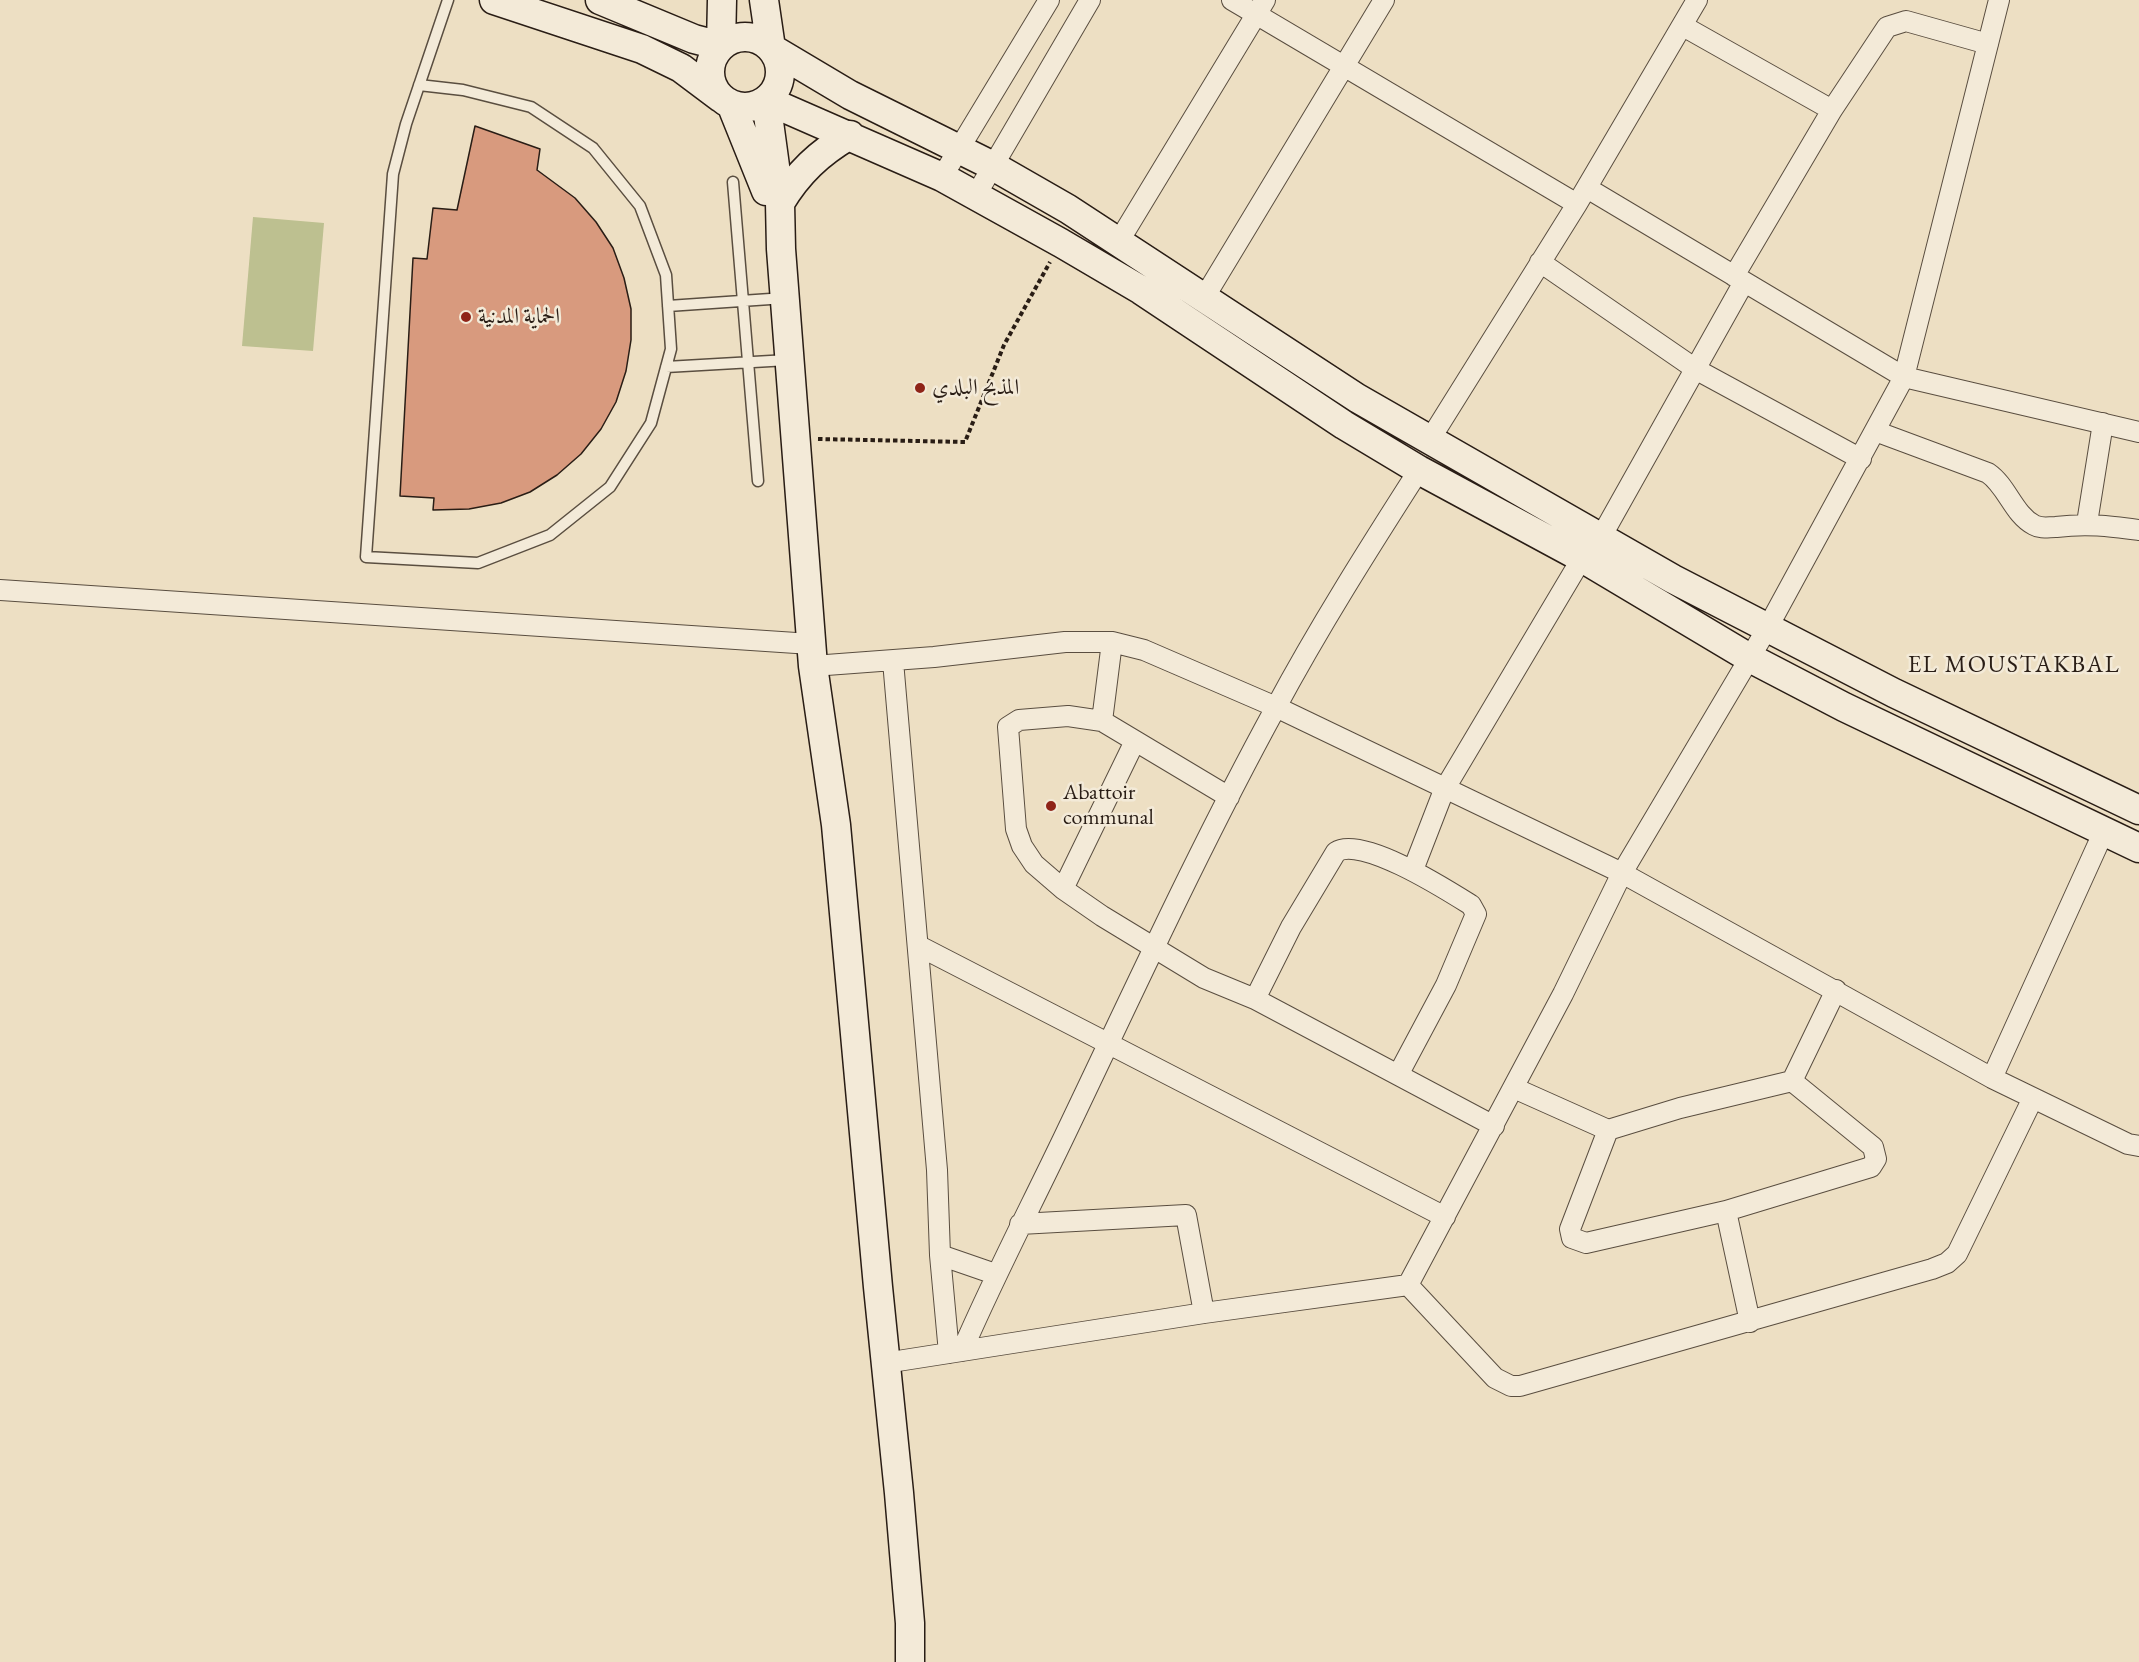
<!DOCTYPE html>
<html>
<head>
<meta charset="utf-8">
<style>
  body { margin:0 }
  canvas { display:block; background:#eddfc3 }
</style>
</head>
<body>
<canvas width="2139" height="1662"></canvas>
<script>
const g = document.querySelector('canvas').getContext('2d');
g.lineJoin = 'round';
function fill(path, color) { g.fillStyle = color; g.fill(path, 'evenodd'); }
function stroke(path, color, width, dash) { g.strokeStyle = color; g.lineWidth = width; g.lineCap = dash ? 'butt' : 'round'; g.setLineDash(dash || []); g.stroke(path); }
function drawText(font, color, halo, rows, align = 'center') {
  g.font = font + ' "EB Garamond",Amiri,serif'; g.lineWidth = 5; g.setLineDash([]); g.textBaseline = 'middle'; g.strokeStyle = halo; g.fillStyle = color; for (const [text, x, y, turn = 0] of rows) {
    g.save(); g.translate(x, y); g.rotate((+turn || 0) * Math.PI / 180); g.textAlign = isNaN(turn) ? turn : align; if (halo) g.strokeText(text, 0, 0); g.fillText(text, 0, 0); g.restore();
  }
}
fill(new Path2D(`
  M253 217 324 223 313 351 242 346Z`), '#bdc090');
const building = new Path2D(`
  M475 126 540 149 537 170 575 198 596 222 613 248 624 278 631 309V340L626 371 616 402 601 429 581 454 557 475 530 492 501 503 469 509 433 510 434 498 400 496 413 258 427 259 433 208 457 210Z`);
fill(building, '#d89a7e');
stroke(building, '#291d15', 1.5);
const lane = new Path2D(`
  M419 85 463 90 531 107 593 148 640 206 666 275 671 349 651 423 610 487 550 535 478 563 366 557 393 174 406 124 448 0
  M733 182 758 481
  M668 306 785 298
  M666 367 788 360`);
const street = new Path2D(`
  M1232 0 1577 204
  M1683 26 1832 110
  M942 177 1049 0
  M1587 188 1904 377 2139 432
  M976 195 1090 0
  M1119 241 1265 0
  M1540 262 1697 370 1861 459
  M1734 276 1832 110 1887 27 1906 21 1988 44
  M1204 298 1384 0
  M1875 431 1988 473C2007 486 2014 515 2034 525 2041 529 2048 527 2056 527 2087 523 2109 526 2139 530
  M1429 441 1577 204 1697 0
  M2087 523 2103 423
  M1601 537 1744 282
  M0 590 811 644
  M893 661 937 1170 940 1255 949 1353
  M813 666 934 657 1065 642H1112L1144 650 1276 707 1622 873 1992 1078 2128 1144 2139 1146
  M1102 721 1112 642
  M1229 797 1102 721 1068 716 1019 720 1008 727 1016 829 1022 846 1034 864 1063 889 1102 916 1204 978 1255 999 1494 1126
  M1413 870 1444 790 1582 558
  M1063 889 1135 741
  M919 946 1445 1217
  M1255 999 1291 927 1336 852C1361 835 1447 890 1471 905L1476 914 1446 985 1398 1075
  M1992 1078 2104 831
  M1792 1081 1836 990
  M1514 1088 1608 1130 1680 1108 1792 1081 1873 1147 1876 1159 1871 1167 1726 1211 1750 1322
  M1608 1130 1570 1229 1572 1238 1586 1243 1726 1211
  M1020 1224 1186 1215 1204 1313
  M940 1255 995 1274
  M1408 1285 1563 994 1622 873 1768 627 1904 377 1999 0
  M1408 1285 1495 1378 1511 1386H1520L1932 1269 1947 1263 1957 1254 2033 1098
  M962 1351C993 1279 1029 1210 1063 1139 1132 995 1198 850 1275 709 1319 627 1369 548 1419 470
  M885 1363 1204 1313 1408 1285`);
const secondary = new Path2D(`
  M494 0 642 49 681 68 721 98
  M600 0 694 39 721 46 722 0
  M764 0 771 48 850 95 993 166 1068 209 1357 398 1673 579 1894 693 2139 810
  M710 72a35 35 0 1 1 70 0a35 35 0 1 1-70 0Z
  M766 100 780 203 781 249 813 666 836 825 878 1287 899 1493 910 1623V1662
  M766 100 942 177 1061 243 1141 290 1344 425 1419 470 1582 558 1748 657 1844 707 2139 848
  M731 104 766 191
  M780 203C798 173 819 153 850 135`);
stroke(lane, '#5a4e40', 13);
stroke(street, '#5a4e40', 22);
stroke(secondary, '#291d15', 31);
stroke(new Path2D(`
  M818 439 965 442 1004 345 1050 262`), '#291d15', 4, [4.5, 3]);
stroke(lane, '#f3ead8', 10);
stroke(street, '#f3ead8', 20);
stroke(secondary, '#f3ead8', 28);
for (const [x, y, r, color] of [
  [466,317,6,"#8f2418"],
  [920,388,6,"#8f2418"],
  [1051,806,6,"#8f2418"]
]) { const dot = new Path2D(); dot.arc(x, y, r, 0, 2 * Math.PI); g.fillStyle = color; g.fill(dot); stroke(dot, '#f3ead8', 2); }
drawText('22px', '#291d15', '#f3ead8', [
  ["الحماية المدنية",478,317],
  ["المذبح البلدي",932,388],
  ["Abattoir",1063,793],
  ["communal",1063,818]
], 'left');
g.letterSpacing = '1.5px';
drawText('24px', '#291d15', '#f3ead8', [
  ["EL MOUSTAKBAL",2014,665]
]);
g.letterSpacing = '0px';
</script>
</body>
</html>
